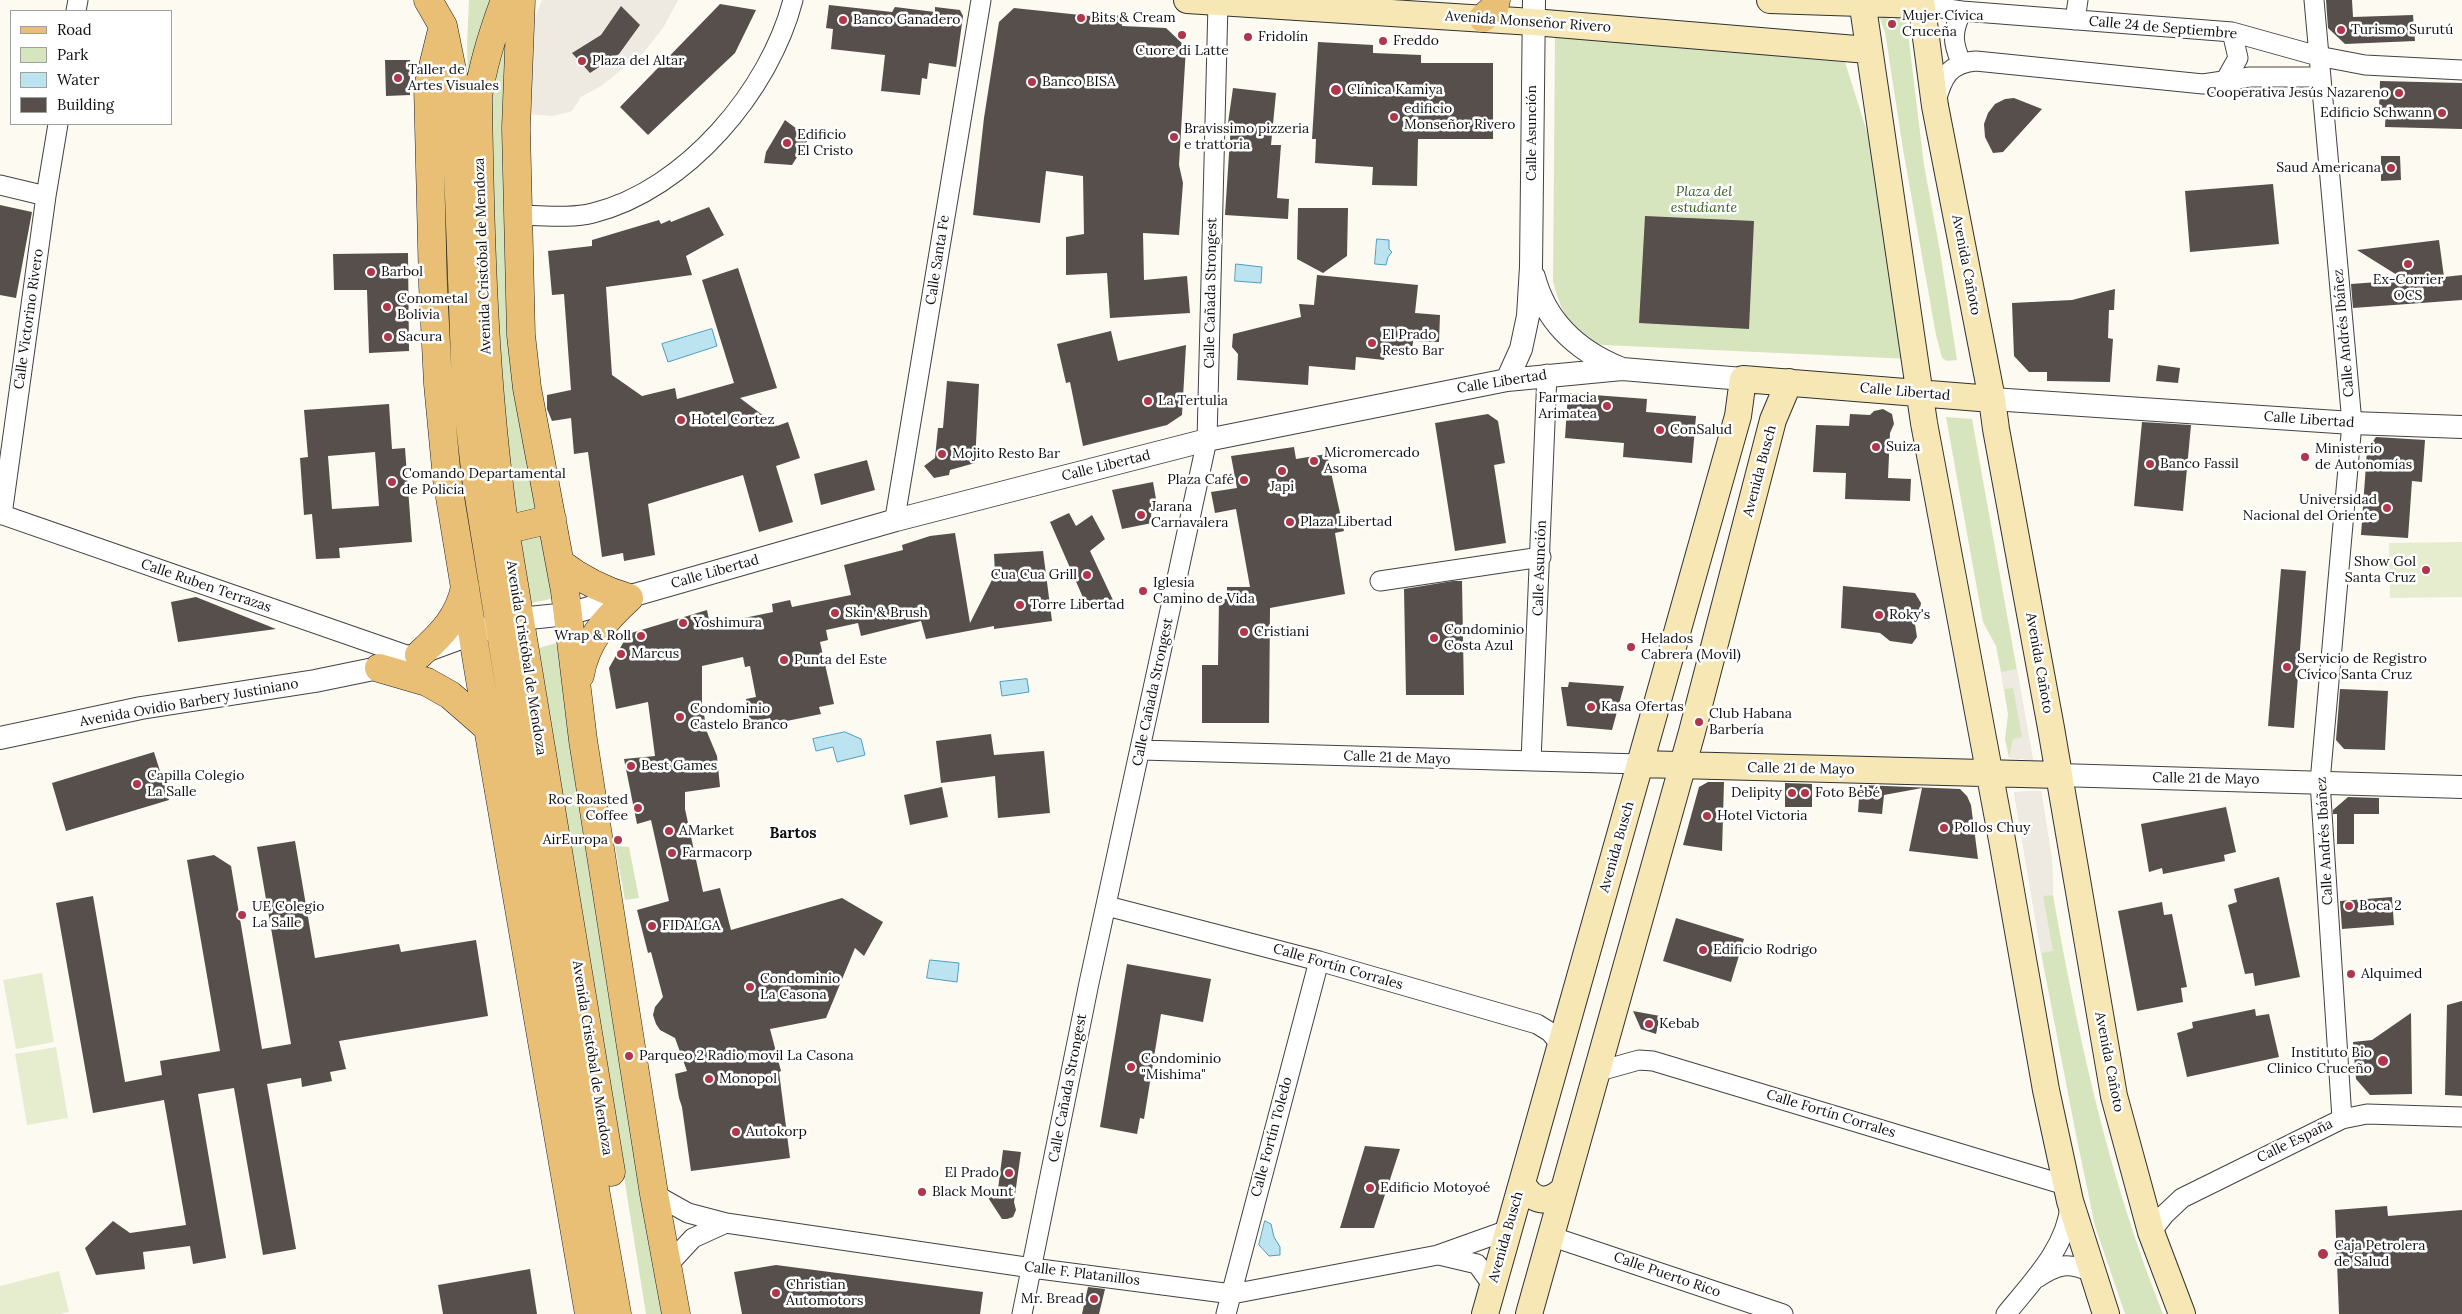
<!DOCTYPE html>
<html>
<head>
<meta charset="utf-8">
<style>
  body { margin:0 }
  #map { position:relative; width:2462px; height:1314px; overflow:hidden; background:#fdfaf2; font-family:Lora,serif }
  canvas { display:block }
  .legend { position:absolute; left:10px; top:10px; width:162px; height:115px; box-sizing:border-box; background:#fff; border:1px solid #9f9f9f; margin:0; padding:6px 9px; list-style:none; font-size:15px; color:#0f0f0f }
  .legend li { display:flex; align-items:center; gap:10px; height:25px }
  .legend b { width:25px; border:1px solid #9f9f9f }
</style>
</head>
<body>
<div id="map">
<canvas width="2462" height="1314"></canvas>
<ul class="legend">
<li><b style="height:6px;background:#e9bf76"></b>Road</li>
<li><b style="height:14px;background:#d7e5bf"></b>Park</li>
<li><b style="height:14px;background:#bce3f0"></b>Water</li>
<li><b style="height:14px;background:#564f4c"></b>Building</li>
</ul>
</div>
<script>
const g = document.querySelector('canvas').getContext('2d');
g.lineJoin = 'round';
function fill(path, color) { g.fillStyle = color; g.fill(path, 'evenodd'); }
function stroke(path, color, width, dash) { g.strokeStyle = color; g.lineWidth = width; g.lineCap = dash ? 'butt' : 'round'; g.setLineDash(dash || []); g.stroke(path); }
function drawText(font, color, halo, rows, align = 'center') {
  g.font = font + ' Lora,serif'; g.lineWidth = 5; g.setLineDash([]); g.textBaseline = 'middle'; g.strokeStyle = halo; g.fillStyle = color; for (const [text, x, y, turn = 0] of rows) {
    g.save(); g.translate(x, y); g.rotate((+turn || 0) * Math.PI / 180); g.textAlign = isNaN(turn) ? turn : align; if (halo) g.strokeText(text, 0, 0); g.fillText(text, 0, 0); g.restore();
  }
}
fill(new Path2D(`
  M469 0H490L468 81 467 45Z
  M1876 8 1907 14V25L1924 165 1940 251 1957 360 1947 361 1942 358 1936 335 1903 149 1885 32Z
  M1555 36 1845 62 1872 148 1910 359 1603 345C1573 338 1559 308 1553 281Z
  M500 47H505L507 215 536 504 535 510 517 515 512 508 498 409 487 88Z
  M1946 417 1972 419 2033 760 2009 758 2005 739 2008 714 2001 672 1996 646 1983 622Z
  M543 531 555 598 527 604 516 538C528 541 534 539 543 531Z
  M560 642 575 781 615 1037 664 1314H646L539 648Z
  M2041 791 2052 860 2053 895C2078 1037 2109 1179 2163 1314H2125L2095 1226 2076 1135 2042 958 2014 792Z
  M615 846 629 847 639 898 625 900Z`), '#d7e5bf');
fill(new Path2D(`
  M2462 542V597L2390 598 2389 543Z
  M42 973 54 1042 16 1049 3 980Z
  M56 1047 68 1118 27 1125 15 1054Z
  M59 1271 69 1312 60 1314H0V1286Z`), '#e6edcf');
fill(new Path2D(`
  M542 0H678L663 28 644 52 601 86 581 97 572 111 553 116 528 114 534 20Z
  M2017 669 2032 754 2033 760 2009 758 2013 739 2022 737 2013 688 2004 689 2001 672Z
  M2041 791 2052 860 2053 895 2043 896 2053 951 2041 953 2014 792Z`), '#eee9e1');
const water = new Path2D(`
  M1377 239 1389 240V249L1392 252 1388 257 1386 265 1375 264Z
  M1236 264 1262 267 1261 283 1235 281Z
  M712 329 717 346 668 362 662 344Z
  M1027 679 1029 692 1002 696 1000 682Z
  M845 732 861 739 865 755 837 762 833 747 816 751 813 739Z
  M930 960 959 963 957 982 927 978Z
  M1265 1221 1271 1224 1274 1237 1280 1247V1255L1269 1256 1259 1245Z`);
fill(water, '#bce3f0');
stroke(water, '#4b9fbf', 1);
fill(new Path2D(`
  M2326 0H2352L2353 17 2413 15 2415 41 2345 44 2328 28Z
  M720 4 756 10 735 53 648 135 620 107Z
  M829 5 892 12 895 7 935 12V7L960 10 963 16 956 67 929 63 927 79 922 78 920 95 881 91 885 55 831 49 833 29 826 28Z
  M621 6 640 25 619 54 590 73 572 53 601 35Z
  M1014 8 1090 16V13L1123 16 1122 26 1166 28 1186 47 1179 165 1183 183 1179 235 1143 233 1144 280 1187 276 1190 313 1110 318 1107 273 1066 275V237L1084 234 1083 176 1046 171 1040 223 973 215 984 118 999 22Z
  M1318 42 1373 45V53L1421 55V63H1493V139H1418L1417 186 1372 185 1373 167 1315 163 1316 139H1312Z
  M385 60H410V95L386 96Z
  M2380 81 2462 83V129L2385 127 2386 109 2379 108Z
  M1233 88 1276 93 1271 145H1281L1277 198 1289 199 1288 219 1225 215 1231 123H1228Z
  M2014 98 2042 109 2003 152 1993 153 1985 137 1984 124 1988 113 1995 104 2005 99Z
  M785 120 809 138 792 165 764 163 766 152Z
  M2381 156H2400L2401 180 2381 181Z
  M2273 184 2279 244 2190 252 2185 191Z
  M0 205 32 212 16 298 0 295Z
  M709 207 724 235 686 256 692 275 606 287 612 375 642 396 675 388 677 399 734 383 702 280 738 268 777 388 740 398 777 426 788 422 800 458 776 466 793 522 759 532 743 475 648 504 655 555 624 561 623 553 602 557 588 452 574 454 571 418 552 421 547 409V395L571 390 564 294 552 295 548 251 592 246V240L659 220 661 224 670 220 671 222Z
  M1298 208H1348L1347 256 1323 273 1297 259Z
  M1645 216 1754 221 1749 329 1639 323Z
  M2439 240 2444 277 2462 275V300L2353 308 2351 284 2405 280 2357 250Z
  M408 253 409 351 369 353 367 290H334L333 254Z
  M1317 275 1418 285 1415 313 1440 315 1439 342 1413 341 1412 352 1386 349 1384 360 1356 357 1355 370 1309 366 1308 385 1237 380 1238 354 1232 347 1233 334 1301 317 1299 304 1314 305Z
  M2115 289 2114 310H2109L2108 338 2113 339 2110 382 2047 381V372H2029L2014 356 2012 303 2072 300Z
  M1111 331 1118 361 1186 345 1182 415 1167 425 1083 446 1070 382 1066 383 1057 344Z
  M2158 365 2180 368 2178 383 2156 381Z
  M947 381 979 384 975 463 950 470 949 475 934 478 924 466 935 458 938 428H943Z
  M1568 393 1647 399 1646 412 1696 416 1692 463 1623 457 1624 443 1565 438Z
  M389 404 392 449 405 448 412 542 339 548 340 558 316 559 312 514 304 515 300 458 308 457 304 410ZM375 452 379 506 332 509 328 456Z
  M1883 409 1892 414 1894 424 1890 433 1888 478 1911 479 1910 501 1845 499 1846 473 1813 472 1816 425 1849 426 1850 414 1870 415 1874 411Z
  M1488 414 1498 421 1505 463 1494 465 1506 543 1455 551 1435 423Z
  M2142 422 2191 425 2183 511 2134 506Z
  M2376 437 2425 440 2422 482 2412 481 2408 538 2361 535 2367 450Z
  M1294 447 1296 459 1327 454 1344 531 1335 533 1345 594 1270 608 1269 723H1202V665H1218L1219 599H1227V587H1250L1236 509 1215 513 1211 492 1237 488 1231 456Z
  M867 460 875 490 821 505 814 474Z
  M1153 482 1158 510 1151 514 1152 523 1122 529 1112 490Z
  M1069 513 1076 526 1092 515 1105 539 1090 551 1113 600 1088 609 1050 522Z
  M955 533 970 623 995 574 994 554 1043 551 1052 621 994 629V626L926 639 921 621 861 636 858 623 826 630 828 640 820 642 834 704 819 707 821 714 772 724 770 718 750 722 746 699 756 697 750 666 745 667 743 657 702 666V703L707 732 717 756 720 787 685 792V809L703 892 720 888 731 930 842 898 883 922 864 956 855 948 826 1018 770 1029 781 1071 779 1072 790 1158 691 1171 682 1107 679 1098 675 1074 687 1071 675 1038 660 1030 656 1024 653 1015 655 1007 663 997 651 952 648 953 637 910 669 901 651 820 637 824 624 759 655 756 648 702 616 709 609 668 628 634 707 610 710 625 773 612 772 604 790 600 792 607 851 595 844 565 903 550 902 545 930 536Z
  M2281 569 2306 571 2294 728 2268 726Z
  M1453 581H1462L1464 695H1406L1404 589Z
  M1843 586 1915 593 1921 603 1919 613 1914 618 1917 637 1912 644 1890 641 1880 633 1841 628Z
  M196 597 276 629 178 642 171 602Z
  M1569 682 1624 686 1612 730 1567 726 1561 687H1568Z
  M2340 689 2388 691 2385 750 2344 749 2336 740Z
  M991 734 994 755 1044 751 1050 813 998 818 995 776 941 783 936 741Z
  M154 752 169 800 66 831 52 783Z
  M1708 782H1724L1722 851 1683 845 1699 787Z
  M1785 783 1812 784V807H1785Z
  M1860 785 1960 789 1967 796 1971 805 1978 859 1909 851 1922 788 1884 795 1882 814 1858 812Z
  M942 787 948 817 910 825 904 795Z
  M2348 797 2379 798V814H2354V844H2337V814H2333V810Z
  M2226 807 2236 852 2224 855 2225 861 2163 874 2162 868 2149 872 2141 824Z
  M295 841 315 958 399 944 401 952 476 940 488 1016 339 1041 346 1069 330 1072 332 1081 302 1087 301 1078 267 1084 296 1249 263 1255 234 1088 198 1094 226 1258 193 1264 190 1246 143 1252 145 1269 96 1275 85 1248 113 1221 130 1233 186 1225 164 1100 93 1113 56 903 93 896 125 1082 162 1075 160 1061 220 1051 187 860 214 855 231 866 262 1049 291 1044 257 847Z
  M2279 877 2300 977 2255 986 2253 973 2245 974 2228 905 2237 902 2234 889Z
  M2392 897 2394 925 2342 929 2340 901Z
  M2162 902 2164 915 2172 914 2187 987 2181 988 2183 1002 2137 1011 2118 911Z
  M1676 918 1744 939 1731 982 1663 961Z
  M1127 964 1211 979 1203 1022 1161 1014 1144 1119 1140 1118 1137 1134 1100 1127Z
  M2462 1001V1096L2445 1095 2447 1005Z
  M2255 1009 2256 1016 2269 1014 2279 1057 2187 1077 2177 1033 2193 1028 2192 1022Z
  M1633 1011 1660 1016 1656 1034 1641 1029Z
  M2411 1013 2412 1094 2370 1095 2356 1079 2353 1042 2372 1040Z
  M1365 1146 1400 1149 1374 1228H1340Z
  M1003 1150 1021 1152 1014 1202 1016 1210 1013 1217 1007 1219H1002L987 1196 997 1197Z
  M2387 1206 2388 1216 2462 1210V1314H2339L2335 1210Z
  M776 1265 983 1292 980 1314H742L734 1272Z
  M530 1269 537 1314H443L438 1285Z
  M1088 1287 1105 1289 1099 1314H1082Z`), '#564f4c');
const minor = new Path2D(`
  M2314 0 2352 423 2320 782 2342 1119
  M1921 5 1962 11 2232 32 2318 56 2365 65 2462 70
  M76 11 78 0
  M2075 20 2078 0
  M1961 62C1952 42 1952 31 1962 11
  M2225 81 2238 58 2232 32
  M1936 102C1942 78 1949 63 1976 61L2203 84 2250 77H2320
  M0 185 46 196
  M517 215C542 215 569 219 593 213 686 190 770 90 793 0
  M0 514 412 657
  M2 515 46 196 58 124
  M896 520V512L981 0
  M1380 581 1541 557
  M1141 750 1640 764
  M1531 761 1547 374
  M1107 906 1319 961 1537 1024 1550 1032 1560 1044
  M1596 1072 1639 1060 1653 1061 2065 1185
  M654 1194 688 1213 726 1223 1032 1268 1232 1294 1438 1255 1508 1230
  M2151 1232 2165 1214 2182 1198 2342 1119 2367 1114 2462 1117
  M1550 1236 1783 1314
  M1439 1255 1477 1264 1493 1286
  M667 1266 693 1238 726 1223
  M2037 1278C2058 1264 2068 1262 2091 1272
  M1022 1314 1089 983 1207 440 1218 3
  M1226 1314 1319 961
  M2006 1314C2032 1282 2067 1247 2070 1205`);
const tertiary = new Path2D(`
  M1534 277C1546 322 1578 351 1620 368
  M1507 380 1521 349 1528 316 1531 267 1534 0
  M1992 399 2352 423 2462 427
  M379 668 499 624 519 619 568 614 896 520 1207 440 1507 380 1622 369 1743 379
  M0 738 141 708 315 681 393 665
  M2059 775 2462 787`);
const secondary = new Path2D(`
  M1187 0 1533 22 1868 50
  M1770 0 1921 5
  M1862 0 1924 423 2002 840 2046 1090 2070 1201 2106 1314
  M1921 0 1935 106 1992 399 1996 429 2051 728 2114 1096 2151 1232 2182 1314
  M1640 764 2059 775
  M1522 1183C1532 1202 1548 1205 1563 1190
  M1485 1314 1738 416 1743 379 1992 399
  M1529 1314 1692 732 1773 420 1789 382`);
const primary = new Path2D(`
  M428 0 443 26 455 85 466 389 476 478 542 888 617 1314
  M505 0C493 32 483 63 478 97 480 242 484 386 505 530L611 1172
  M521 0 516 128 521 335 527 388 565 591 583 740 654 1194 676 1314
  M1483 18 1494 8 1496 0
  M441 34 428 87 433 285 438 384 447 479 488 728 589 1314
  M505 530 552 519
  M560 563C582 580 602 590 629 598
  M419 655C442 634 459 617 465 587
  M379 668 427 682 450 695 488 728
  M580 675C586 641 605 620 629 598`);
stroke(minor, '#424242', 21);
stroke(tertiary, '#424242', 24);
stroke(secondary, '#313131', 28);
stroke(primary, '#202020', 29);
stroke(minor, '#fff', 19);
stroke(tertiary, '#fff', 22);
stroke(secondary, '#f6e7b4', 26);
stroke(primary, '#e9bf76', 28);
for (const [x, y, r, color] of [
  [1081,18,5,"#b0364b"],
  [843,20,5,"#b0364b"],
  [1892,24,5,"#b0364b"],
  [2341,30,5,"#b0364b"],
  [1182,35,5,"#b0364b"],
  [1248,37,5,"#b0364b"],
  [1383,41,5,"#b0364b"],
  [582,61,5,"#b0364b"],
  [398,78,5,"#b0364b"],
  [1032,82,5,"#b0364b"],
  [1336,90,6,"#b0364b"],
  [2399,93,5,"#b0364b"],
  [2442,113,5,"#b0364b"],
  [1394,117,5,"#b0364b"],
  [1174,137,5,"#b0364b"],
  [787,143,5,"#b0364b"],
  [2391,168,5,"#b0364b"],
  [2408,264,5,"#b0364b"],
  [371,272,5,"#b0364b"],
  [387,307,5,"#b0364b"],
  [388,337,5,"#b0364b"],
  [1372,343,5,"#b0364b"],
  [1148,401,5,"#b0364b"],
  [1607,406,5,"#b0364b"],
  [681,420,5,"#b0364b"],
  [1660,430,5,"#b0364b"],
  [1876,447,5,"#b0364b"],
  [942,454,5,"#b0364b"],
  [2305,457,5,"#b0364b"],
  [1314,461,5,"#b0364b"],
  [2150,464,5,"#b0364b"],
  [1282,471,5,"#b0364b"],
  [1244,480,5,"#b0364b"],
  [392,482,5,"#b0364b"],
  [2387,508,5,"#b0364b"],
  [1141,515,5,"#b0364b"],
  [1290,522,5,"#b0364b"],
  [2426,570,5,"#b0364b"],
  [1087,575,5,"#b0364b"],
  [1143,591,5,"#b0364b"],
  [1020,605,5,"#b0364b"],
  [835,613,5,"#b0364b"],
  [1879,615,5,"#b0364b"],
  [683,623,5,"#b0364b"],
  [1244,632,5,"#b0364b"],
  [641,636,5,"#b0364b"],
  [1434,638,5,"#b0364b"],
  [1631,647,5,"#b0364b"],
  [621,654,5,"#b0364b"],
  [784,660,5,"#b0364b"],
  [2287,667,5,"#b0364b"],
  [1591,707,5,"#b0364b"],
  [680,717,5,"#b0364b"],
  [1699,722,5,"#b0364b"],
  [631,766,5,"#b0364b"],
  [137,784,5,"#b0364b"],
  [1792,793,5,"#b0364b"],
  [1805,793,5,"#b0364b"],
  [638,808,5,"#b0364b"],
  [1707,816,5,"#b0364b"],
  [1944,828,5,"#b0364b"],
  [669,831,5,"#b0364b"],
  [618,840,5,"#b0364b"],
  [672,853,5,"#b0364b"],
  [2349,906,5,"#b0364b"],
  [242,915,5,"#b0364b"],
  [652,926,5,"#b0364b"],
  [1703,950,5,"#b0364b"],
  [2351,974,5,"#b0364b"],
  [750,987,5,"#b0364b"],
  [1649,1024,5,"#b0364b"],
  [629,1056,5,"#b0364b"],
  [2383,1061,6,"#b0364b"],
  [1131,1067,5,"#b0364b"],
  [709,1079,5,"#b0364b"],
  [736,1132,5,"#b0364b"],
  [1009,1173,5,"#b0364b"],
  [1370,1188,5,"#b0364b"],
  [922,1192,5,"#b0364b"],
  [2323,1254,6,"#b0364b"],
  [776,1293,5,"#b0364b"],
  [1094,1299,5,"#b0364b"]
]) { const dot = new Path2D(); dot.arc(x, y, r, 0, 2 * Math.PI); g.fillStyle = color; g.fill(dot); stroke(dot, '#fff', 2); }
drawText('14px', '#0f0f0f', '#fff', [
  ["Mujer Cívica",1902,16],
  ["Cruceña",1902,32],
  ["Bits & Cream",1091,18],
  ["Banco Ganadero",853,20],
  ["Turismo Surutú",2351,30],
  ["Fridolín",1258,37],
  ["Freddo",1393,41],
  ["Cuore di Latte",1182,51,"center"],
  ["Plaza del Altar",592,61],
  ["Taller de",408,70],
  ["Artes Visuales",408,86],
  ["Banco BISA",1042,82],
  ["Clínica Kamiya",1347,90],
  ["Cooperativa Jesús Nazareno",2389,93,"right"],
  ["edificio",1404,109],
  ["Monseñor Rivero",1404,125],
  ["Edificio Schwann",2432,113,"right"],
  ["Bravissimo pizzeria",1184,129],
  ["e trattoria",1184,145],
  ["Edificio",797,135],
  ["El Cristo",797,151],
  ["Saud Americana",2381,168,"right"],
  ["Barbol",381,272],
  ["Ex-Corrier",2408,280,"center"],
  ["OCS",2408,296,"center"],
  ["Conometal",397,299],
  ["Bolivia",397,315],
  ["El Prado",1382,335],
  ["Resto Bar",1382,351],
  ["Sacura",398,337],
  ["Farmacia",1597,398,"right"],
  ["Arimatea",1597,414,"right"],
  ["La Tertulia",1158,401],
  ["Hotel Cortez",691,420],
  ["ConSalud",1670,430],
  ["Suiza",1886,447],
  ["Ministerio",2315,449],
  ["de Autonomías",2315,465],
  ["Micromercado",1324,453],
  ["Asoma",1324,469],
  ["Mojito Resto Bar",952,454],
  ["Banco Fassil",2160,464],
  ["Comando Departamental",402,474],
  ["de Policía",402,490],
  ["Plaza Café",1234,480,"right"],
  ["Japi",1282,487,"center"],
  ["Universidad",2377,500,"right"],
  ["Nacional del Oriente",2377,516,"right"],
  ["Jarana",1151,507],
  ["Carnavalera",1151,523],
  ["Plaza Libertad",1300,522],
  ["Show Gol",2416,562,"right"],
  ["Santa Cruz",2416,578,"right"],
  ["Cua Cua Grill",1077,575,"right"],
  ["Iglesia",1153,583],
  ["Camino de Vida",1153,599],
  ["Torre Libertad",1030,605],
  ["Skin & Brush",845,613],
  ["Roky's",1889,615],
  ["Yoshimura",693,623],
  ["Condominio",1444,630],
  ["Costa Azul",1444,646],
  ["Cristiani",1254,632],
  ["Wrap & Roll",631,636,"right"],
  ["Helados",1641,639],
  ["Cabrera (Movil)",1641,655],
  ["Marcus",631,654],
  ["Servicio de Registro",2297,659],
  ["Cívico Santa Cruz",2297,675],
  ["Punta del Este",794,660],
  ["Kasa Ofertas",1601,707],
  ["Condominio",690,709],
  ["Castelo Branco",690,725],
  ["Club Habana",1709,714],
  ["Barbería",1709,730],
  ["Best Games",641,766],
  ["Capilla Colegio",147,776],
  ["La Salle",147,792],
  ["Delipity",1782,793,"right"],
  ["Foto Bebé",1815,793],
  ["Roc Roasted",628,800,"right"],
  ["Coffee",628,816,"right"],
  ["Hotel Victoria",1717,816],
  ["Pollos Chuy",1954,828],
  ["AMarket",679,831],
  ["AirEuropa",608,840,"right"],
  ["Farmacorp",682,853],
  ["Boca 2",2359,906],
  ["UE Colegio",252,907],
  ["La Salle",252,923],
  ["FIDALGA",662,926],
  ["Edificio Rodrigo",1713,950],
  ["Alquimed",2361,974],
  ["Condominio",760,979],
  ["La Casona",760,995],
  ["Kebab",1659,1024],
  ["Instituto Bio",2372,1053,"right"],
  ["Clinico Cruceño",2372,1069,"right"],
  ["Parqueo 2 Radio movil La Casona",639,1056],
  ["Condominio",1141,1059],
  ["\"Mishima\"",1141,1075],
  ["Monopol",719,1079],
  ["Autokorp",746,1132],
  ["El Prado",999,1173,"right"],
  ["Edificio Motoyoé",1380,1188],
  ["Black Mount",932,1192],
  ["Caja Petrolera",2334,1246],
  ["de Salud",2334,1262],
  ["Christian",786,1285],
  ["Automotors",786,1301],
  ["Mr. Bread",1084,1299,"right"]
], 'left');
drawText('14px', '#0f0f0f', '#fff', [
  ["Avenida Monseñor Rivero",1528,22,4],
  ["Calle 24 de Septiembre",2163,28,5],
  ["Calle Asunción",1532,133,-90],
  ["Avenida Cristóbal de Mendoza",483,256,-92],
  ["Calle Santa Fe",938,260,-81],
  ["Avenida Cañoto",1966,265,79],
  ["Calle Cañada Strongest",1211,293,-89],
  ["Calle Victorino Rivero",29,319,-82],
  ["Calle Andrés Ibáñez",2344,333,-95],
  ["Calle Libertad",1502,382,-9],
  ["Calle Libertad",1905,392,5],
  ["Calle Libertad",2309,420,4],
  ["Calle Libertad",1106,466,-14],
  ["Avenida Busch",1760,471,-75],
  ["Calle Asunción",1540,568,-88],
  ["Calle Libertad",715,572,-16],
  ["Calle Ruben Terrazas",206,586,19],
  ["Avenida Cristóbal de Mendoza",526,658,81],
  ["Avenida Cañoto",2039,663,80],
  ["Calle Cañada Strongest",1153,692,-78],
  ["Avenida Ovidio Barbery Justiniano",189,703,-10],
  ["Calle 21 de Mayo",1397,758,2],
  ["Calle 21 de Mayo",1801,769,1],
  ["Calle 21 de Mayo",2206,779,1],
  ["Calle Andrés Ibáñez",2325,841,-93],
  ["Avenida Busch",1617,847,-74],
  ["Calle Fortín Corrales",1338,967,16],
  ["Avenida Cristóbal de Mendoza",592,1058,81],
  ["Avenida Cañoto",2109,1062,79],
  ["Calle Cañada Strongest",1068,1088,-79],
  ["Calle Fortín Corrales",1831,1114,17],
  ["Calle Fortín Toledo",1272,1137,-75],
  ["Calle España",2295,1141,-26],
  ["Avenida Busch",1506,1237,-74],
  ["Calle F. Platanillos",1082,1274,7],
  ["Calle Puerto Rico",1667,1275,19]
]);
drawText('italic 14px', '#396026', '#fff', [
  ["Plaza del",1704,192],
  ["estudiante",1704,208]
]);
drawText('bold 15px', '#0f0f0f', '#fff', [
  ["Bartos",793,834]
]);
</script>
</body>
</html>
